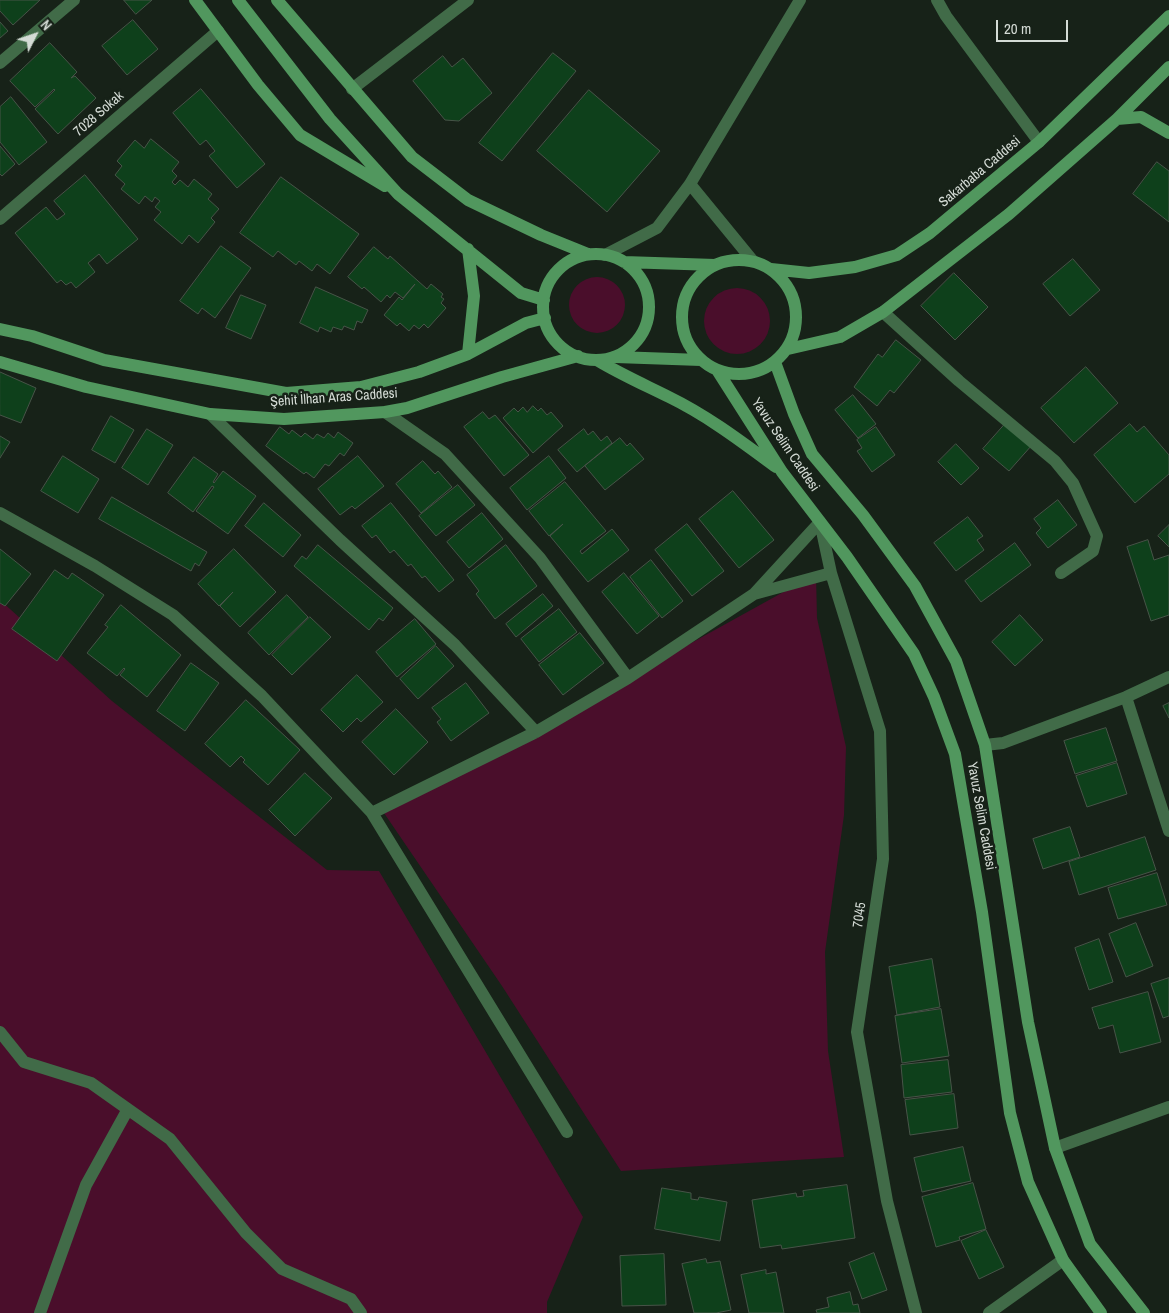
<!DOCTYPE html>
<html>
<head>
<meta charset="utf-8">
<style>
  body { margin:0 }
  #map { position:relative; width:1169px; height:1313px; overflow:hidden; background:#172218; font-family:"Archivo Narrow",sans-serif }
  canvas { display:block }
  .north { position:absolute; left:10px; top:10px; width:50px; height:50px; -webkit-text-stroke:4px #172218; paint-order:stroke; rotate:49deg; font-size:14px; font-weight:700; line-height:20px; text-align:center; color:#d4dbd5 }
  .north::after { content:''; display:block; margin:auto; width:18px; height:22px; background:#d4dbd5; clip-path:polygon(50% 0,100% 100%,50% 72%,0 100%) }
  .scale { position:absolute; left:996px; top:20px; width:72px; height:22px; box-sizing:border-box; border:2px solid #d4dbd5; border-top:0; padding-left:6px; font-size:15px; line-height:18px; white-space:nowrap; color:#d4dbd5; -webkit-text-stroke:4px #172218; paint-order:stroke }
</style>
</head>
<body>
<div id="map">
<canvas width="1169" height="1313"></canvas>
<div class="north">N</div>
<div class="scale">20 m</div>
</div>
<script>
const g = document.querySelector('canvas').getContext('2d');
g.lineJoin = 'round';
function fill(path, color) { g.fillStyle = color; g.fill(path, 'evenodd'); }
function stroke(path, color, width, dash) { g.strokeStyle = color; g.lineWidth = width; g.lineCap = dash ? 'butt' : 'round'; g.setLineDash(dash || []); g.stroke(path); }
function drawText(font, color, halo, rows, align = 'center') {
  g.font = font + ' "Archivo Narrow",sans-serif'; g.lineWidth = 5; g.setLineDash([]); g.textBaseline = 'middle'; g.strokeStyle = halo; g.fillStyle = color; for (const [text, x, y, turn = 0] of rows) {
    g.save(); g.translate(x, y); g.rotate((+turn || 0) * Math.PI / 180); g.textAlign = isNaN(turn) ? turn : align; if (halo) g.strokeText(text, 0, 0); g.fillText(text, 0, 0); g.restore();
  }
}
fill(new Path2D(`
  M569 305a28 28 0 1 1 56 0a28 28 0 1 1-56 0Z
  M704 321a33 33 0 1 1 66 0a33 33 0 1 1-66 0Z
  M816 574 817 618 846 747 844 815 825 952 828 1051 844 1157 621 1171 502 986 384 813Z
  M0 600 112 701 327 870 379 871 583 1217 547 1302V1313H0Z`), '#4a0e2b');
const building = new Path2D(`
  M0 0H40L13 25 0 11Z
  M124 0H152L136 14Z
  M133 20 158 49 127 75 102 46Z
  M0 22 8 31 0 38Z
  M50 43 77 72 71 78 75 76 96 98 58 134 35 109 55 90 54 89 35 107 10 81Z
  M553 53 576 71 502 161 479 143Z
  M443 56 452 67 463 58 492 93 459 121 445 120 413 81Z
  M201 89 265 164 237 188 209 156 215 151 206 140 200 145 173 113Z
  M589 90 660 151 607 212 537 151Z
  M11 97 47 142 19 165 0 142V107Z
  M151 139 179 162 172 171 177 176 172 182 175 185 180 180 188 187 194 179 212 194 208 199 219 209 211 218 215 222 198 243 189 235 182 244 154 220 161 212 155 207 160 201 155 197 152 202 145 196 139 204 121 189 125 184 115 175 122 166 117 161 135 140 144 148Z
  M0 146 15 164 2 176 0 174Z
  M1157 162 1169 171V222L1133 194Z
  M85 175 138 239 107 264 99 254 88 263 95 272 76 288 71 282 66 285 61 280 57 283 15 233 46 207 57 220 65 214 54 201Z
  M281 177 359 234 330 274 317 264 312 271 299 261 296 265 278 251 273 257 240 233Z
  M221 246 251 268 215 318 202 308 198 314 180 301Z
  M374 247 388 259 390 256 427 289 431 284 443 294 441 297 444 299 441 303 446 308 428 328 424 324 419 329 414 325 409 331 400 323 397 326 384 315 399 297 402 300 415 284 403 298 395 292 390 298 387 295 381 302 364 287 362 289 348 277Z
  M1073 259 1100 290 1070 316 1043 284Z
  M954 273 988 307 955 340 921 306Z
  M316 287 368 310 362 323 357 321 354 330 344 326 342 330 333 327 331 332 320 327 318 332 300 323Z
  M241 295 266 305 251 339 226 328Z
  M896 340 921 360 894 393 890 390 877 406 854 387 878 354 882 357Z
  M1086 367 1118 403 1074 443 1041 408Z
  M0 372 36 388 21 423 0 415Z
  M853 395 876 424 858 438 835 410Z
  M533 406 538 411 541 408 547 415 551 412 563 426 533 453 503 418 514 408 518 412 523 407 527 412Z
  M483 412 489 419 495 415 529 455 504 476 464 427Z
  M111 416 134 430 115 463 92 450Z
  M1006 423 1032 445 1009 471 983 449Z
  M1130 424 1137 432 1144 426 1169 455V474L1135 503 1094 455Z
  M280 427 289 434 292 430 301 437 305 433 313 439 317 434 324 438 328 433 334 438 338 432 353 443 344 456 340 453 329 466 325 464 314 478 306 472 304 474 266 446Z
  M876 427 895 455 872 472 857 451 862 448 857 440Z
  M147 429 173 445 148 485 122 468Z
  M584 429 588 435 593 431 601 441 607 436 612 443 577 472 558 450Z
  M0 436 10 442 0 458Z
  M620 438 627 446 630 443 644 459 605 490 585 466Z
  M956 444 979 468 961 485 938 462Z
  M63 456 99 479 78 513 41 491Z
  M358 456 384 486 355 509 352 506 340 515 318 489Z
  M549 456 566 478 527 510 510 488Z
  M194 457 218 474 213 482 214 483 223 471 256 496 228 534 196 511 214 487 212 486 193 512 168 493Z
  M423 461 435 474 438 471 452 487 421 513 396 484Z
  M565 482 606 531 580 551 582 554 612 529 629 550 588 582 550 536 563 524 549 536 529 511Z
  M458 485 475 505 436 536 419 516Z
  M733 491 774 540 739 568 699 519Z
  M112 497 207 552 199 566 195 563 191 571 99 519Z
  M1058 500 1077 525 1048 548 1036 533 1041 528 1034 519Z
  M264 503 301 535 283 557 245 526Z
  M391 503 454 580 439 592 425 576 422 578 411 564 408 566 394 550 390 553 376 535 372 538 362 526Z
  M482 513 503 539 469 568 447 542Z
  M968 517 983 536 977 540 984 550 956 571 934 543Z
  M687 524 724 571 692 596 655 550Z
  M1169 525V547L1158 536Z
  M1148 540 1154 560 1169 555V615L1151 621 1127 547Z
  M1015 543 1031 565 981 602 965 581Z
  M318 545 393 608 383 621 379 618 369 630 294 566 302 556 306 559Z
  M506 545 537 586 495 619 476 594 479 591 467 575Z
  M0 549 31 574 5 606 0 603Z
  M234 549 276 592 240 627 220 606 233 592 219 606 198 584Z
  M651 560 683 601 662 618 630 577Z
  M55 570 68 579 72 573 104 595 57 661 12 629Z
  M624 573 659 616 637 634 602 592Z
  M543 594 553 606 516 637 506 624Z
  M287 595 308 617 269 655 248 633Z
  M121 605 181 655 147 697 120 675 125 669 124 668 117 676 87 653 108 627 105 625Z
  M559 609 577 632 539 662 521 639Z
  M1020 615 1043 640 1015 666 992 642Z
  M310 617 331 637 292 675 272 655Z
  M415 619 436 644 397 677 376 652Z
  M580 633 604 663 563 695 539 665Z
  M436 646 454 666 418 699 400 679Z
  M191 663 219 683 185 731 157 711Z
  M357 675 383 702 361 722 357 718 343 732 321 710Z
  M466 683 489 713 451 741 437 722 441 719 432 708Z
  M246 700 300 750 268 785 243 762 245 760 241 756 230 767 205 744Z
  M1169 703V718L1163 706Z
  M396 709 428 742 394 775 362 742Z
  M1106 728 1117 761 1075 774 1064 741Z
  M1117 763 1127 794 1087 807 1076 776Z
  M305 773 332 798 295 836 269 810Z
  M1070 827 1080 857 1043 869 1033 839Z
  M1145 837 1156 870 1079 895 1069 862Z
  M1157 873 1167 905 1118 919 1108 888Z
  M1136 923 1153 966 1126 977 1109 934Z
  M1099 939 1113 982 1089 990 1075 948Z
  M932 959 940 1007 897 1015 889 967Z
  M1169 978V1016L1163 1018 1151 984Z
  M1148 992 1161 1042 1120 1053 1113 1025 1099 1029 1092 1008Z
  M941 1009 949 1056 902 1063 895 1016Z
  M948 1060 952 1092 904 1098 901 1065Z
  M954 1094 958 1128 910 1135 905 1100Z
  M963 1147 971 1181 922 1192 914 1158Z
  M973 1183 986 1229 959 1237 960 1240 936 1247 922 1197Z
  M847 1185 855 1238 782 1249 781 1245 760 1248 752 1200 796 1193 797 1197 804 1196 803 1191Z
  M662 1188 691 1193V1199L698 1200 699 1197 727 1202 720 1241 655 1229Z
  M986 1230 1004 1267 979 1279 961 1241Z
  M874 1253 887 1290 862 1299 849 1263Z
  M664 1254 666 1305 622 1306 620 1256Z
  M706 1259 707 1263 720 1261 731 1310 716 1313H694L682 1264Z
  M766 1270V1274L776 1272 784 1313H749L741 1275Z
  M850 1292 853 1305 858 1304 860 1313H817L816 1310 829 1307 827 1298Z`);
fill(building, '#0e401b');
stroke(building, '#475448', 1);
stroke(new Path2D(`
  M0 1032 24 1062 91 1083 170 1139 246 1233 282 1269 351 1299 361 1313
  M40 1313 86 1185 128 1109`), '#416b48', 12);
stroke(new Path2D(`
  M937 0 946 16 1039 142
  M0 63 74 0
  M352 89 468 0
  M690 184 753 261
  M0 219 218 31
  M605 255 657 228 690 184 800 0
  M883 312 959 381 1055 461 1073 483 1097 536 1093 551 1061 573
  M385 412 445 454 540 558 628 678
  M210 414 340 540 455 645 536 732
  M0 513 95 566 173 615 262 696 372 813 567 1132
  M820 522 831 573 880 731 883 859 857 1032 887 1201 916 1313
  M754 594 831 573
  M1126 697 1169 831
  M985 745 1003 743 1126 697 1169 677
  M372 813 536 732 628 678 754 594 820 522
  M1055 1148 1169 1107
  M989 1313 1063 1260`), '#416b48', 12);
stroke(new Path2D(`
  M195 0 258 85 300 135 385 186
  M238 0 330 119 398 194 521 293 544 300
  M277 0 412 157 468 200 541 235 588 254
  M1117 119 1141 117 1169 133
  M468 249 474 296 468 354
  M543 307a53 53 0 1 1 106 0a53 53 0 1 1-106 0Z
  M682 317a57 57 0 1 1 114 0a57 57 0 1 1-114 0Z
  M624 262 715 265
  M771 269 809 273 855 267 897 255 930 233 1039 142 1169 16
  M0 329 32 336 104 360 286 393 361 387 419 372 468 354 526 323 545 318
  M788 349 840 337 883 312 1009 214 1117 119 1169 67
  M616 357 701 360
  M597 360C620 374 645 385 669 397 708 416 742 442 776 467
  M0 362 86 387 210 414 284 419 385 412 407 408 502 377 578 356
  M775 362 794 414 812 454 863 515 915 586 956 661 985 745 1028 1022 1055 1148 1090 1244 1144 1313
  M717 370 782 472 847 557 914 654 934 697 955 754 982 912 1010 1113 1028 1182 1063 1260 1101 1313`), '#51975e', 12);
drawText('14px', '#d4dbd5', '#172218', [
  ["7028 Sokak",99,114,-41],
  ["Sakarbaba Caddesi",980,172,-40],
  ["Şehit İlhan Aras Caddesi",334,398,-4],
  ["Yavuz Selim Caddesi",785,445,56],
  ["Yavuz Selim Caddesi",981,816,80],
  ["7045",860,915,-82]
]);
</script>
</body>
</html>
